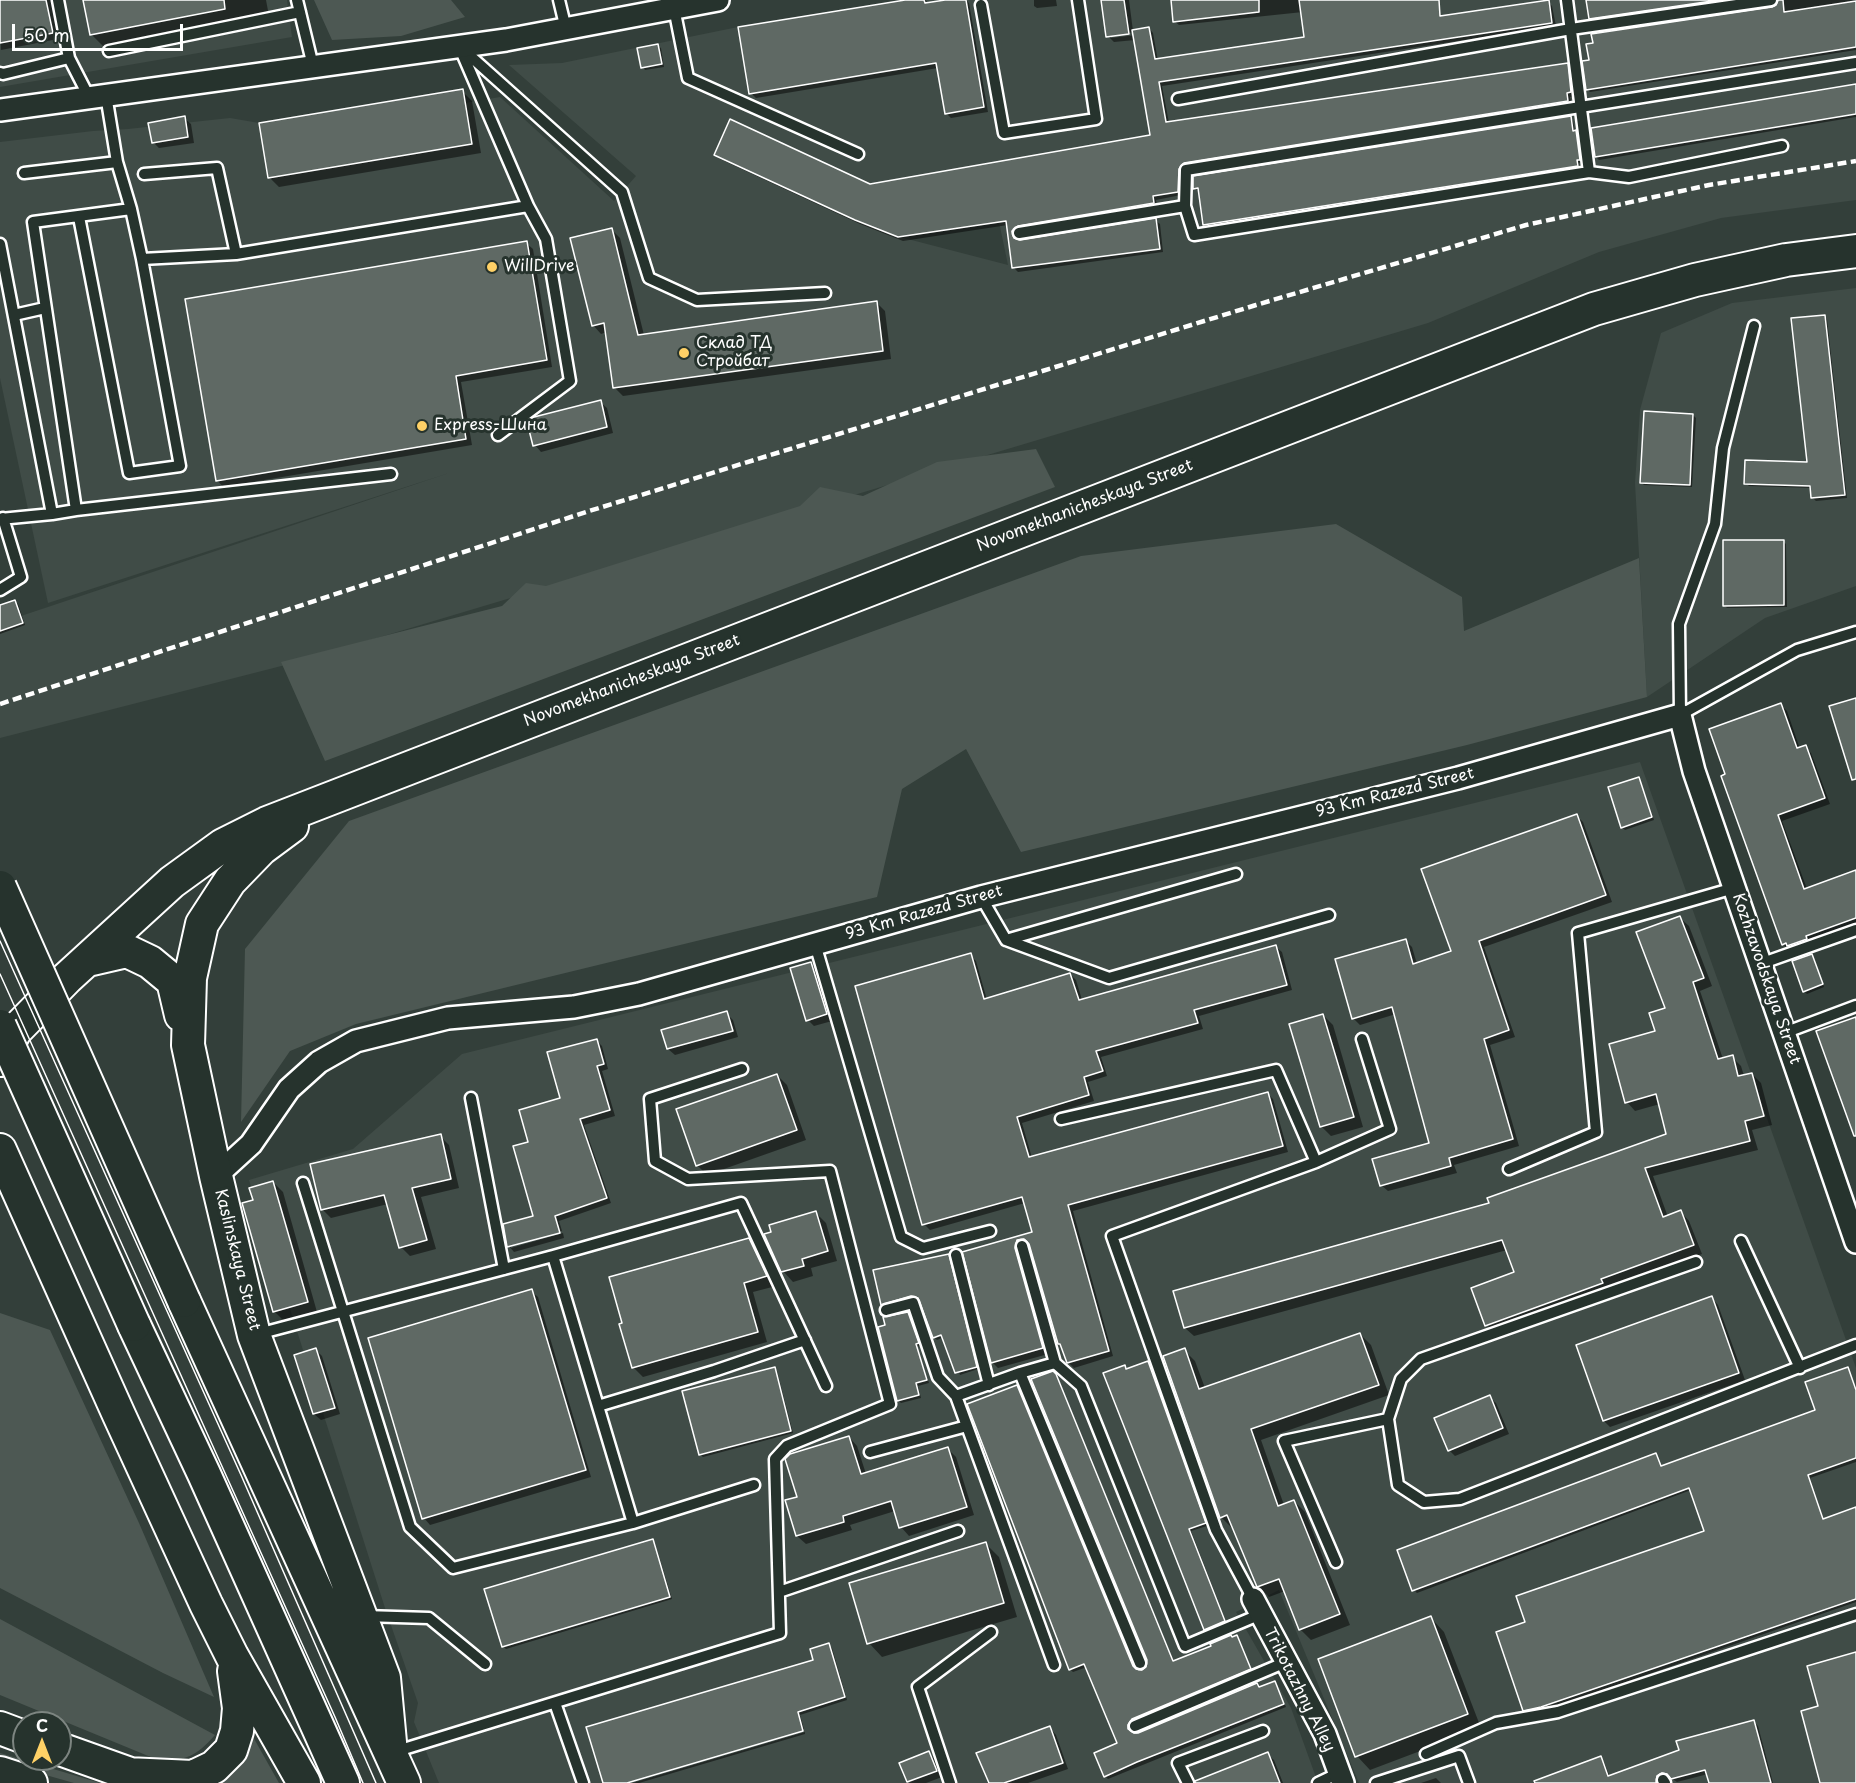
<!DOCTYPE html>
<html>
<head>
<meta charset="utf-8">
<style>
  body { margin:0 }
  #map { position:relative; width:1856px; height:1783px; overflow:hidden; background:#333f3a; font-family:"Playpen Sans",sans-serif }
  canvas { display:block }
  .north { position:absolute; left:12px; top:1711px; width:60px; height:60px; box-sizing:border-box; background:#26332d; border:2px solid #7d8581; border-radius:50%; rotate:0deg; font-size:16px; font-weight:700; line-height:24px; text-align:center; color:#fff }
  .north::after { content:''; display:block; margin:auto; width:21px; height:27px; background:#ffd166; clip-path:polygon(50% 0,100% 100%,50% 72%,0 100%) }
  .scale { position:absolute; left:12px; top:24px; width:171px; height:27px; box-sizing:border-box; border:3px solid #fff; border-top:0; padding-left:8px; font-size:18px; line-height:21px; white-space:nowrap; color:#fff; -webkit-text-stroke:4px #26332d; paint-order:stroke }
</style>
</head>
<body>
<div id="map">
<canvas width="1856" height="1783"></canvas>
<div class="north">С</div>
<div class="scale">50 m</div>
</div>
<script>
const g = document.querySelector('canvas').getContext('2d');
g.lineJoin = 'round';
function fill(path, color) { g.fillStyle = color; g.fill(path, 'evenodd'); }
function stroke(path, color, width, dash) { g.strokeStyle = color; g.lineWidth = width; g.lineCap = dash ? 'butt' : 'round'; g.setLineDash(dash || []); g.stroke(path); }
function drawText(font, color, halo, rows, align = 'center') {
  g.font = font + ' "Playpen Sans",sans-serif'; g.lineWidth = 6; g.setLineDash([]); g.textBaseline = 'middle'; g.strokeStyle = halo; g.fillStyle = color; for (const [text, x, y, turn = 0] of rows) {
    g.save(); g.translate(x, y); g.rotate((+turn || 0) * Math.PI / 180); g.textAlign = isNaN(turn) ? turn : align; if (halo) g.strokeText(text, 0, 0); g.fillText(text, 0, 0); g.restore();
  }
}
fill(new Path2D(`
  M0 0H287L292 37 0 87Z
  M905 0H1856V200L1721 218 1599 252 1428 323 297 662 0 738V623L449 473 48 603 0 378V142L93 131 128 129 230 118 259 123 463 89 465 103 500 97 614 201 636 176 509 65 562 63 738 27ZM999 222 1008 265 900 237 953 228Z
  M1856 288V586L1765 618 1647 697 1635 483 1640 410 1661 333 1732 303Z
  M1640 762 1856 1368V1783H1359L1279 1590 1236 1612 1291 1708 1318 1783H439L414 1722 418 1703 385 1608 249 1180 353 1149 462 1054Z`), '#404c47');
fill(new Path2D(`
  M314 0H451L465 17 401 36 332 40Z
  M1036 449 1055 487 325 761 281 662 502 606 526 583 546 586 800 506 820 487 863 496 937 462Z
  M1336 524 1462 597 1464 631 1639 558 1647 697 1467 745 1021 852 966 749 902 789 877 897 356 1024 290 1051 241 1122 245 949 349 821 1081 556Z
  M0 1313 50 1330 139 1523 214 1697 163 1673 0 1588Z
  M0 1619 215 1735C195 1757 188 1760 158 1760L0 1695Z
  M248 1728 279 1783H208Z
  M0 1753 100 1783H74L0 1762Z`), '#4d5853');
fill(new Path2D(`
  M0 0H51L58 39 1 50Z
  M85 0H266L269 16 105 48 91 34Z
  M914 0H925L928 3 966 0 969 3 988 112 951 118 946 113 938 68 756 98 751 93Z
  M1034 0H1056L1057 6 1037 8 1034 6Z
  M1103 0H1129L1133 31 1149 28 1153 33 1158 61 1306 38 1303 12 1179 25 1174 21 1172 0H1433L1435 19 1548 2 1552 6 1556 26 1162 86 1169 123 1567 65 1571 69 1575 96 1570 97 1572 105 1189 166 1181 195 1156 200 1157 207 1015 235 1017 241 1155 220 1160 224 1163 252 1018 272 1014 268 1008 225 903 241 860 224 720 159 715 155 869 185 1152 136 1135 40 1114 42 1108 36ZM1136 32V35L1111 38V35Z
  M1587 0H1737L1593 21 1590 18Z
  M1780 0H1856V50L1590 92 1587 89 1777 7Z
  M658 46 661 48 664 67 645 70 643 67Z
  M1856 85V117L1599 160 1596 157Z
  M462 91 472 101 481 153 279 187 269 177Z
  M184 118 191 124 194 143 159 148 153 142Z
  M1570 118 1573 121 1575 132 1578 135 1582 162 1579 163 1580 169 1208 227 1205 224 1200 191 1194 188Z
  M612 230 620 238 644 335 876 302 885 311 891 359 623 396 614 387 607 332 601 334 593 325Z
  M526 243 533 249 552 367 461 382 472 445 223 487 217 480Z
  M1824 316 1827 319 1847 498 1816 501 1813 498 1812 488 1749 486 1746 483 1809 463Z
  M600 402 607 408 613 433 541 452 535 445Z
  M1693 415 1696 418 1692 487 1644 485 1641 482Z
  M1783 541 1786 544 1787 607 1727 608 1724 605Z
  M15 602 18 604 25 625 0 634V607Z
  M1781 705 1787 711 1800 749 1805 747 1811 753 1830 804 1782 821 1807 889 1856 872V925L1789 950 1783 944 1727 775Z
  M1639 779 1641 782 1654 820 1625 830 1622 827Z
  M1576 815 1583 822 1612 902 1484 947 1515 1037 1490 1045 1519 1146 1454 1165 1457 1173 1388 1191 1381 1185 1431 1144 1396 1014 1360 1025 1354 1019 1337 960 1406 941 1412 947 1417 964 1453 952Z
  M1680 918 1689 926 1712 986 1700 991 1723 1059 1732 1057 1741 1066 1744 1076 1752 1074 1761 1083 1772 1125 1752 1130 1758 1150 1653 1176 1668 1217 1681 1212 1689 1221 1702 1254 1609 1288 1495 1334 1487 1325 1516 1273 1507 1250 1194 1336 1185 1328 1668 1135 1660 1104 1635 1111 1627 1102 1667 1009Z
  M1276 947 1282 952 1292 990 1199 1016 1203 1029 1101 1057 1107 1076 1088 1082 1094 1101 1022 1123 1032 1158 1268 1094 1273 1099 1288 1152 1073 1211 1113 1356 1074 1368 1068 1362 1063 1348 1059 1344 1031 1244 1023 1246 1048 1354 998 1368 992 1362 964 1253 1034 1233 1025 1203 930 1230 924 1224 970 955 976 961 987 1000 1070 974 1076 980 1082 1000ZM1015 1243H1018L1014 1256Z
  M1811 955 1814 958 1824 987 1807 994 1804 991Z
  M810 963 817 970 832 1021 814 1026 808 1020Z
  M726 1013 733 1020 738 1037 675 1055 668 1049Z
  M1323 1015 1333 1025 1363 1127 1331 1136 1321 1126Z
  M596 1040 602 1046 608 1069 602 1071 615 1116 584 1125 611 1203 559 1221 562 1231 511 1244V1248L563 1233 564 1238 514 1252 509 1246 535 1217 530 1143 562 1099Z
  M777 1075 787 1085 806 1140 707 1175 697 1165Z
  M440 1136 449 1145 459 1188 421 1197 436 1249 410 1256 401 1247 388 1204 331 1218 322 1209Z
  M273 1182 283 1192 317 1312 284 1321 274 1311 255 1201Z
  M816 1213 826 1223 837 1261 811 1268 813 1276 793 1282 783 1271Z
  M749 1240 759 1250 776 1286 753 1292 767 1342 643 1377 633 1367Z
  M948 1256 951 1259 978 1369 960 1375 944 1337 937 1340 934 1337 921 1300 915 1298 885 1307 882 1304Z
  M531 1291 538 1297 591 1477 430 1525 424 1518Z
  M1712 1298 1718 1305 1745 1380 1610 1427 1604 1421Z
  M908 1314 910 1316 920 1346 917 1347 929 1383 918 1386 921 1398 901 1403 898 1400Z
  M1360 1334 1371 1345 1389 1395 1261 1440 1284 1505 1294 1501 1305 1512 1350 1625 1311 1640 1300 1629 1285 1591 1269 1597 1258 1586 1234 1527 1232 1528 1221 1517 1184 1350 1195 1361 1205 1388Z
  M316 1350 322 1356 340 1414 321 1420 314 1414 296 1356Z
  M1148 1363 1151 1366 1207 1526 1191 1531 1227 1624 1208 1632 1206 1629 1124 1367 1128 1370Z
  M774 1368 777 1371 793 1433 703 1457 700 1454Z
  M1847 1368 1856 1387V1462L1810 1478 1824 1520 1856 1509V1602L1545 1710 1528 1713 1525 1710 1527 1623 1706 1531 1691 1490 1417 1593 1414 1590 1655 1455 1662 1467 1817 1411Z
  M1053 1373 1058 1378 1174 1662 1236 1637 1253 1672 1135 1722 1130 1728 1131 1733 1138 1734 1274 1683 1286 1707 1108 1779 1105 1776 1119 1744 1087 1667 1073 1672 1070 1669 1016 1386 1019 1389 1136 1671 1143 1672 1148 1668V1660Z
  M1489 1397 1496 1403 1509 1434 1455 1456 1449 1450Z
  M849 1437 857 1446 866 1474 948 1449 956 1457 974 1515 909 1536 901 1527 895 1511 850 1525 852 1530 806 1544 797 1536 799 1498Z
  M652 1540 655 1543 672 1599 506 1649 503 1646Z
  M985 1543 999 1557 1017 1617 882 1657 869 1643Z
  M1431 1618 1444 1632 1481 1728 1370 1770 1357 1756Z
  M828 1645 832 1648 847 1700 800 1715 804 1729 621 1783H604L815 1662Z
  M1754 1722 1758 1726 1773 1783H1710L1708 1774 1677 1782 1668 1776 1659 1783H1533L1600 1758 1604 1762 1610 1777Z
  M1050 1728 1056 1735 1068 1769 1028 1783H990Z
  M805 1732V1734L639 1783H632Z
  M929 1753 935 1759 942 1777 926 1783H910L908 1781Z
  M1267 1754 1274 1760 1283 1783H1224Z
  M1436 1778 1441 1783H1421Z`), '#0007');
const building = new Path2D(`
  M0 0H46L53 33 0 43Z
  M83 0H224L225 9 90 35Z
  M905 0H924L925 3 945 0H966L984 107 945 114 936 63 749 94 738 27Z
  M1101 0H1124L1129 34 1106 37Z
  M1171 0H1259V12L1173 22Z
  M1299 0H1439L1440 16 1549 0 1552 23 1159 82 1166 122 1568 63 1571 92 1567 93 1568 101 1184 163 1179 169 1178 192 1153 196 1154 203 1018 226 1012 231 1014 238 1020 240 1156 218 1160 249 1012 268 1006 221 898 237 855 220 714 155 730 119 870 184 1150 135 1132 30 1149 27 1155 59 1304 37Z
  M1586 0H1719L1589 19Z
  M1778 0H1783L1784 12 1856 1V47L1586 90 1582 61 1589 60 1586 44 1593 43 1591 34 1772 7 1776 5Z
  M658 44 662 64 641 68 637 48Z
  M1856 84V114L1595 157 1591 128Z
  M463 89 472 144 268 178 259 123Z
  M185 116 188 137 152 143 148 123Z
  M1571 116 1573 131 1576 130 1580 160H1577L1578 166 1203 225 1198 188 1193 189V176Z
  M612 228 638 335 877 301 883 351 613 388 604 323 592 326 570 238Z
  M527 241 547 360 456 376 466 439 216 481 185 299Z
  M1825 315 1845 495 1811 498 1810 486 1744 484 1745 460 1807 462 1791 318Z
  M601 400 607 427 533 446 527 422 534 417Z
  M1644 411 1693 414 1690 485 1640 483Z
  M1723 540H1784V605L1723 606Z
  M15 600 23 623 0 631V605Z
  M1856 698V779L1852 780 1829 706Z
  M1781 703 1797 748 1806 745 1825 798 1778 815 1804 889 1856 870V918L1806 936 1807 939 1787 946 1786 943 1782 945 1721 776 1725 774 1709 729Z
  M1639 777 1652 817 1621 828 1608 787Z
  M1577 814 1606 895 1479 941 1509 1030 1484 1039 1513 1139 1449 1158 1451 1166 1380 1186 1372 1159 1429 1143 1392 1007 1352 1019 1335 959 1406 939 1413 964 1451 951 1421 869Z
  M1680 916 1704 978 1693 982 1718 1059 1733 1055 1738 1076 1752 1073 1764 1116 1745 1121 1750 1141 1645 1168 1663 1217 1681 1210 1694 1245 1601 1279 1603 1283 1485 1326 1471 1288 1514 1272 1502 1240 1184 1328 1173 1291 1489 1203 1487 1198 1666 1134 1656 1094 1625 1103 1609 1044 1655 1031 1649 1013 1665 1008 1636 932Z
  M1276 945 1287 985 1194 1010 1198 1023 1096 1051 1103 1071 1084 1077 1089 1095 1017 1117 1029 1157 1268 1092 1283 1146 1068 1205 1109 1351 1067 1363 1060 1344H1058L1029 1244 1024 1239 1017 1240 1015 1248 1043 1348 991 1363 962 1252 1032 1232 1022 1197 922 1225 855 986 971 953 984 999 1070 973 1079 1000Z
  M1812 954 1823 984 1803 992 1792 961Z
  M811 962 827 1014 806 1021 790 968Z
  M727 1011 733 1031 667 1049 661 1030Z
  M1323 1014 1354 1117 1320 1127 1289 1024Z
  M1856 1017V1136H1854L1816 1031Z
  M597 1039 604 1064 597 1066 610 1110 580 1119 607 1198 555 1216 560 1233 507 1247 503 1224 533 1216 513 1146 528 1142 519 1110 560 1098 547 1052Z
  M777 1074 797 1130 696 1166 676 1109Z
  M441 1134 451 1179 412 1188 427 1240 399 1248 384 1195 321 1210 310 1164Z
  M273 1181 308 1302 273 1312 242 1203 253 1200 249 1188Z
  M816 1211 828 1251 802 1259 804 1266 781 1272 764 1234 771 1232 769 1225Z
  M749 1238 767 1276 744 1283 758 1332 632 1368 619 1324 622 1323 609 1277Z
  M949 1254 977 1367 955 1373 941 1335 933 1338 918 1298 911 1296 881 1305 873 1270Z
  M532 1289 586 1470 422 1519 368 1338Z
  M1712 1296 1739 1373 1603 1421 1576 1345Z
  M908 1312 919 1343 916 1344 927 1380 916 1383 919 1395 897 1401 878 1327 885 1325 883 1317Z
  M1360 1333 1379 1385 1251 1429 1278 1506 1294 1500 1340 1614 1299 1630 1279 1579 1257 1587 1227 1515 1220 1518 1163 1356 1185 1348 1199 1389Z
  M316 1348 335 1408 313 1414 294 1355Z
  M1148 1361 1206 1523 1189 1529 1225 1621 1204 1630 1103 1373 1125 1365 1126 1369Z
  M775 1367 791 1431 699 1455 682 1391Z
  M1848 1367 1856 1390V1458L1808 1475 1823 1519 1856 1507V1599L1541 1707 1523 1711 1496 1632 1525 1622 1516 1596 1704 1531 1689 1488 1412 1591 1397 1550 1656 1453 1661 1466 1815 1410 1805 1382Z
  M1053 1371 1056 1374 1173 1661 1211 1646 1210 1644 1231 1635 1232 1637 1237 1635 1251 1669 1132 1719 1128 1725V1729L1134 1733H1138L1257 1683 1259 1687 1275 1681 1284 1704 1137 1762 1104 1777 1094 1753 1117 1743 1084 1664 1069 1670 967 1404 1017 1385 1133 1666 1136 1669 1142 1670 1146 1667 1147 1660 1031 1379Z
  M1490 1395 1503 1428 1448 1451 1434 1418Z
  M849 1436 861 1474 948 1447 967 1507 899 1528 891 1501 843 1516 844 1522 796 1536 785 1500 797 1497 785 1459 790 1454Z
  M653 1539 670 1597 502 1647 484 1589Z
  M986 1542 1004 1603 867 1644 849 1583Z
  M1431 1616 1468 1714 1355 1757 1318 1659Z
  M829 1643 845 1697 798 1712 803 1731 627 1783H603L586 1727 813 1660 810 1649Z
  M1856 1652V1783H1820L1801 1711 1818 1706 1807 1666Z
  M1754 1720 1771 1783H1709L1705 1770 1671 1779 1667 1774 1662 1773 1657 1776 1656 1783H1535L1534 1781 1601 1756 1608 1776 1679 1750 1676 1741Z
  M1050 1726 1063 1763 1004 1783H989L976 1753Z
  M929 1751 937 1771 907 1782 899 1763Z
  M1268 1752 1280 1783H1195V1781Z`);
fill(building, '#5f6964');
stroke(building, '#fff', 1.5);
const service = new Path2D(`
  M58 0 69 58 89 97
  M297 0 313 66
  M559 0 566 29
  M981 5 1004 133 1096 119 1078 0
  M674 8 688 78 858 154
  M109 51 300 12
  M0 73 3 74 69 58
  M1178 99 1571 29 1771 0
  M1589 172 1629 177 1782 146
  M24 173 117 162
  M144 174 217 168 236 254
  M1185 206 1194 235 1589 172 1567 0
  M79 217 129 473 180 466 142 259 131 209 117 162 106 95
  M1019 233 1185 206 1186 170 1856 63
  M0 244 52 514
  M142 259 236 254 528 206 459 46 622 192 649 278 697 300 825 293
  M14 315 45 308
  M1754 326 1723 448 1715 524 1679 624 1680 715 1797 650 1856 632
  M498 435 570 381 546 239 528 206
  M76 510 33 222 131 209
  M0 519 52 514 76 510 391 474
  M0 590 21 577 3 518
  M981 897 1006 940 1236 874
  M1006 940 1109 978 1329 915
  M815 944 901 1237 923 1248 990 1231
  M1760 964 1856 930
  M1784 1033 1856 1006
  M471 1098 504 1269
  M1061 1119 1276 1070 1316 1162 1112 1236 1216 1530 1253 1599
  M1316 1162 1390 1129 1362 1039
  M1509 1169 1596 1132 1578 933 1734 888
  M303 1183 410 1527 453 1568 633 1523 553 1256
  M1741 1241 1800 1368
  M956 1255 989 1385
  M1696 1262 1421 1359 1401 1379 1388 1419 1398 1485 1424 1502 1460 1499 1856 1345
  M886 1310 913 1303 938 1377 956 1396 1054 1665
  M258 1334 553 1256 741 1203 826 1386
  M1055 1363 1081 1386 1185 1646 1261 1614
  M1020 1373 1140 1663
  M956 1396 1020 1373 1055 1363 1022 1246
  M598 1406 714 1371 805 1340
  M870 1452 967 1426
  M633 1523 754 1485
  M1336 1562 1284 1441 1388 1419
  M779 1592 958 1531
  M364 1616 429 1618 485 1664
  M555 1703 583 1783
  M1135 1726 1286 1662
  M394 1752 780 1633 775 1459 787 1446 890 1404 830 1171 688 1179 655 1161 650 1099 742 1069
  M1426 1754 1496 1723 1558 1712 1856 1614
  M1663 1780 1665 1783
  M950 1783 918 1687 991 1632
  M1188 1783 1178 1763 1263 1731
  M1318 1783 1339 1773
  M1376 1783 1459 1756 1469 1783`);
const minor = new Path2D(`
  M0 110 506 40 718 0
  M216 1176 251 1144 289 1089 319 1062 356 1041 448 1018 574 1007 639 994 981 897 1458 778 1680 715 1694 771 1856 1242
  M1253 1599 1325 1734 1343 1783`);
const secondary = new Path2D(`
  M292 826 261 849 230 881 202 924 190 978 188 1045 216 1176 254 1335 384 1678 391 1753
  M88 960 127 951 150 962 173 981 181 1015
  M0 1060 15 1031 67 978 172 882 223 845 267 823 1594 309 1695 280 1786 260 1856 251
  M0 1150 119 1415 206 1604 232 1656 304 1783
  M184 1301 404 1783
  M134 1325 204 1474 343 1783
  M0 1728 24 1737
  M60 1749 147 1780
  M0 1773 31 1783
  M127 1774 193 1777 214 1767 231 1750 237 1731 239 1708 234 1671`);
stroke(service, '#fff', 15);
stroke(minor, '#fff', 26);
stroke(secondary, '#fff', 36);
stroke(service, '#26332d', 10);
stroke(minor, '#26332d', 21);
stroke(secondary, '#26332d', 32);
stroke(new Path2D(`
  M0 941 241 1475 376 1783
  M0 974 335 1717 363 1783`), '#fff', 1.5);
stroke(new Path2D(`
  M0 704 586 512 1256 305 1526 225 1709 185 1856 161`), '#fff', 4.5, [9, 4.5]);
const secondaryBridge = new Path2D(`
  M0 887 184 1301
  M0 1026 134 1325`);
stroke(secondaryBridge, '#fff', 36, []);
stroke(secondaryBridge, '#26332d', 32);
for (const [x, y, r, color] of [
  [492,267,6,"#ffd166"],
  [684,353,6,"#ffd166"],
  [422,426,6,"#ffd166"]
]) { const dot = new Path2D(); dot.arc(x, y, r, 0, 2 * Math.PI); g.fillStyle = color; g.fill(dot); stroke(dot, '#26332d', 2); }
drawText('16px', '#fff', '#26332d', [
  ["WillDrive",504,267],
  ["Склад ТД",696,344],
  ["Стройбат",696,362],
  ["Express-Шина",434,426]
], 'left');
drawText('16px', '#fff', '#26332d', [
  ["Novomekhanicheskaya Street",1085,506,-21],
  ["Novomekhanicheskaya Street",632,681,-21],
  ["93 Km Razezd Street",1395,793,-14],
  ["93 Km Razezd Street",924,913,-16],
  ["Kozhzavodskaya Street",1766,979,71],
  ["Kaslinskaya Street",237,1260,76],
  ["Trikotazhny Alley",1299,1690,63]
]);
</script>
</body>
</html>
